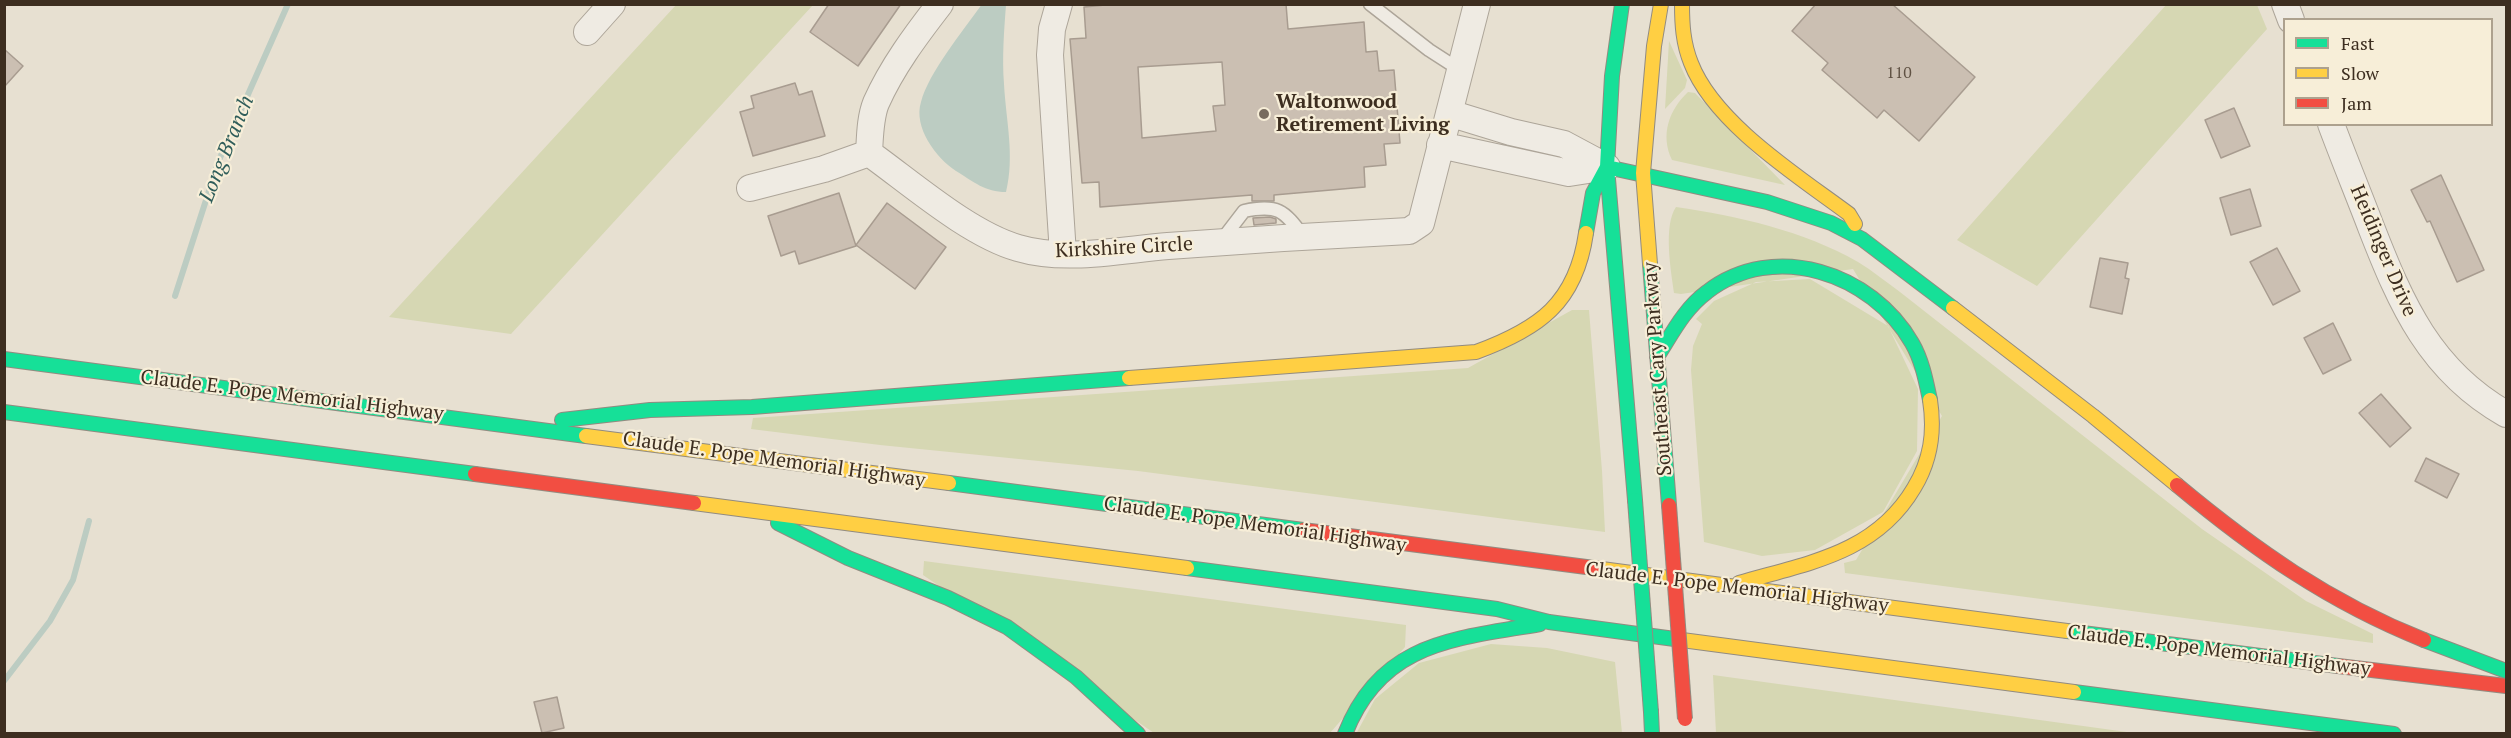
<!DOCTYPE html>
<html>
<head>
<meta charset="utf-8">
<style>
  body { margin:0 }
  #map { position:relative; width:2511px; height:738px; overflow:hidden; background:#e7e0d1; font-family:"PT Serif",serif }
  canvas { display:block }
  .frame { position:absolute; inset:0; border:6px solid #3d2e20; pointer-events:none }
  .legend { position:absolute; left:2283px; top:18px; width:210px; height:108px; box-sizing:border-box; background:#f7eed8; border:2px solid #ada18e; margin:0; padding:8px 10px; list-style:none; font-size:18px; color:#3d2e20 }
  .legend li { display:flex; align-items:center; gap:12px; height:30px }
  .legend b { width:30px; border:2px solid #ada18e }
</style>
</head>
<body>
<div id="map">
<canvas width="2511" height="738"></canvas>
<div class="frame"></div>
<ul class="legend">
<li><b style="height:8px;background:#16e098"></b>Fast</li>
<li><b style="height:8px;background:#ffcf43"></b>Slow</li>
<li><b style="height:8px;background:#f24e42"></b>Jam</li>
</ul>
</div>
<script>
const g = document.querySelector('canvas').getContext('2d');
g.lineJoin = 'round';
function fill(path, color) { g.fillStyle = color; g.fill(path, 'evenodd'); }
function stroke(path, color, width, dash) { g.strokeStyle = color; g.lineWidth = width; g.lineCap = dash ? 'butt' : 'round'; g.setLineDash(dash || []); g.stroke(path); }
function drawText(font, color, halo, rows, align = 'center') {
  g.font = font + ' "PT Serif",serif'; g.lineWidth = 4.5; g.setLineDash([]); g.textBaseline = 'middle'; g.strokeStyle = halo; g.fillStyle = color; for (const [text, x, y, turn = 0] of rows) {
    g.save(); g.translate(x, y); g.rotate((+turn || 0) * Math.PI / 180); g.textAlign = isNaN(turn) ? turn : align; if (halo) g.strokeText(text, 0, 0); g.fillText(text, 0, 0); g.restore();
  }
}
fill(new Path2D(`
  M676 5H813L511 334 389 317Z
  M2166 5H2257L2267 29 2037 286 1957 240Z
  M1669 41 1687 80 1685 88 1665 109Z
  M1688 92 1695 93 1785 185 1672 160C1660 135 1669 110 1688 92Z
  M1676 207C1738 216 1804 231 1858 262 1873 271 1886 282 1900 292L2202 529 2306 601 2373 634V643L1845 573 1844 563 1856 560 1942 416 1853 269 1681 294 1674 293C1671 271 1663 226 1676 207Z
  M1810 279 1888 326 1918 389 1917 451 1883 512 1815 550 1762 556 1704 542 1691 370 1693 346 1702 324 1696 319 1714 301 1756 282Z
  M1572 310H1589L1602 471 1605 532 1138 471 880 445 751 429 753 418 1468 368Z
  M924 561 1406 625 1405 647 1330 733H1154L923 575Z
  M1491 644 1547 648 1615 662 1622 733 1356 734 1375 699 1419 663Z
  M1713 675 2134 733H1716Z`), '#d6d7b3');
fill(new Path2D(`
  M982 4 1006 5C1004 31 1002 58 1004 84 1006 121 1015 156 1006 192 985 192 974 182 956 171 936 158 913 127 921 102 929 72 963 31 982 4Z`), '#bcccc2');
stroke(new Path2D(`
  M175 296 219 160 288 4
  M4 681 50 621 73 580 89 521`), '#bcccc2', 6);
const building = new Path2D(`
  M829 4H901L858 66 810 32Z
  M1116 4H1286L1288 29 1364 22 1366 52 1377 51 1379 71 1394 70 1400 143 1384 144 1386 165 1364 167 1365 187 1274 195V201H1252V195L1100 207 1099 182 1082 183 1070 39 1086 38 1084 7ZM1222 62 1225 105 1213 106 1216 131 1142 138 1138 67Z
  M1816 4H1892L1975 77 1919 141 1884 110 1877 118 1822 70 1828 63 1792 31Z
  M4 49 23 66 4 87Z
  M795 83 799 95 812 91 825 136 753 156 740 112 754 108 751 96Z
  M2234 108 2250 146 2221 158 2205 120Z
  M2441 175 2484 270 2457 282 2430 221 2427 222 2411 190Z
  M2250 189 2261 226 2231 235 2220 198Z
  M839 193 856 246 799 264 795 251 781 256 768 216Z
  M887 203 946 247 915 289 856 245Z
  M1270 217 1276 219V223L1254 225 1253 218Z
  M2277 248 2300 291 2273 305 2250 262Z
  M2100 258 2128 263 2125 278 2129 279 2122 314 2090 307Z
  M2333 323 2351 360 2323 374 2304 338Z
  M2381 394 2411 428 2390 447 2359 413Z
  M2426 458 2459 474 2447 498 2415 481Z
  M557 697 564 728 542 733 534 702Z`);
fill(building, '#cbbfb2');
stroke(building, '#a89c90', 1.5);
const lane = new Path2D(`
  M1370 4 1429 50 1460 70
  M1221 241 1244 211C1277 204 1284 210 1303 236`);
const street = new Path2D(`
  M1059 4 1052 29 1050 55 1063 254
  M2285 4 2291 20
  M587 32 612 4
  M1449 113 1511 132 1564 144 1607 167
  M2331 124C2344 159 2358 193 2371 227 2401 304 2430 371 2506 414
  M1440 145 1569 173 1607 167
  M869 153C911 183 969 234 1018 248 1065 262 1120 250 1168 246 1248 240 1328 235 1409 231L1421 223 1477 4
  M869 153C870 137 870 118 876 103 892 67 916 35 940 4
  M750 188 824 169 869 153`);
const fast = new Path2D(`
  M1622 4 1612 76 1607 167 1635 500
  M1586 233 1593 193 1607 167 1767 202 1831 223 1862 239 1953 308
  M1650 264 1669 505
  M1657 357C1672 334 1684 309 1707 292 1774 240 1872 273 1912 343 1922 360 1926 381 1930 400
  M4 359 586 436
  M4 412 475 474
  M562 420 650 410 752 407 1129 378
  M949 483 1303 530
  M778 523 848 558 948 598 1007 627 1076 677 1138 734
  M1187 568 1497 609 1549 622 1682 640
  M2067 631 2338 666
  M2424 640 2506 671
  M2074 692 2394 734
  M1651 712 1652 734
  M1345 734C1381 641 1456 639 1540 624`);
const slow = new Path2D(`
  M1682 4C1682 24 1683 43 1691 63 1714 123 1798 176 1849 214L1855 224
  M1650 264 1643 173 1654 46 1661 4
  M1953 308 2093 416 2177 485
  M1129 378 1476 352C1539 329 1576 303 1586 233
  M586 436 949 483
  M694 503 1187 568
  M1594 568 2067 631
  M1739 583C1807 563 1875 554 1914 488 1931 460 1935 432 1930 400
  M1682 640 2074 692`);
const jam = new Path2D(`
  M475 474 694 503
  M2177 485C2255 550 2329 602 2424 640
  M1303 530 1594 568
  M2338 666 2506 686`);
stroke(lane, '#ada599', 15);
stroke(street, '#ada599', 28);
stroke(fast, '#928b80', 16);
stroke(slow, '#928b80', 16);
stroke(jam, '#928b80', 16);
stroke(lane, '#efebe3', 12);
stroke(street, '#efebe3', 26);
stroke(fast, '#16e098', 14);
stroke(slow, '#ffcf43', 14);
stroke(jam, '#f24e42', 14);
const fastBridge = new Path2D(`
  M1635 500 1651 712`);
const jamBridge = new Path2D(`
  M1669 505 1685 719`);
stroke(fastBridge, '#928b80', 16, []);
stroke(jamBridge, '#928b80', 16, []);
stroke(fastBridge, '#16e098', 14);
stroke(jamBridge, '#f24e42', 14);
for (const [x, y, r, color] of [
  [1264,114,6,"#786c5e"]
]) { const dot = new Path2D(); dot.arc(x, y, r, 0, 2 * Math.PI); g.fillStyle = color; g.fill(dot); stroke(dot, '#f7eed8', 2); }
drawText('16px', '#605244', null, [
  ["110",1899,73]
]);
drawText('bold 20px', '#3d2e20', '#f7eed8', [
  ["Waltonwood",1276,102],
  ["Retirement Living",1276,125]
], 'left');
drawText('20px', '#3d2e20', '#f7eed8', [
  ["Kirkshire Circle",1124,248,-3],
  ["Heidinger Drive",2383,251,67],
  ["Southeast Cary Parkway",1658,369,-94],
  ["Claude E. Pope Memorial Highway",292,396,7],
  ["Claude E. Pope Memorial Highway",774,460,8],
  ["Claude E. Pope Memorial Highway",1255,525,8],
  ["Claude E. Pope Memorial Highway",1737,588,7],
  ["Claude E. Pope Memorial Highway",2219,651,7]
]);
drawText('italic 21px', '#2f5d5a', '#f7eed8', [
  ["Long Branch",227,149,-68]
]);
</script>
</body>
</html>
